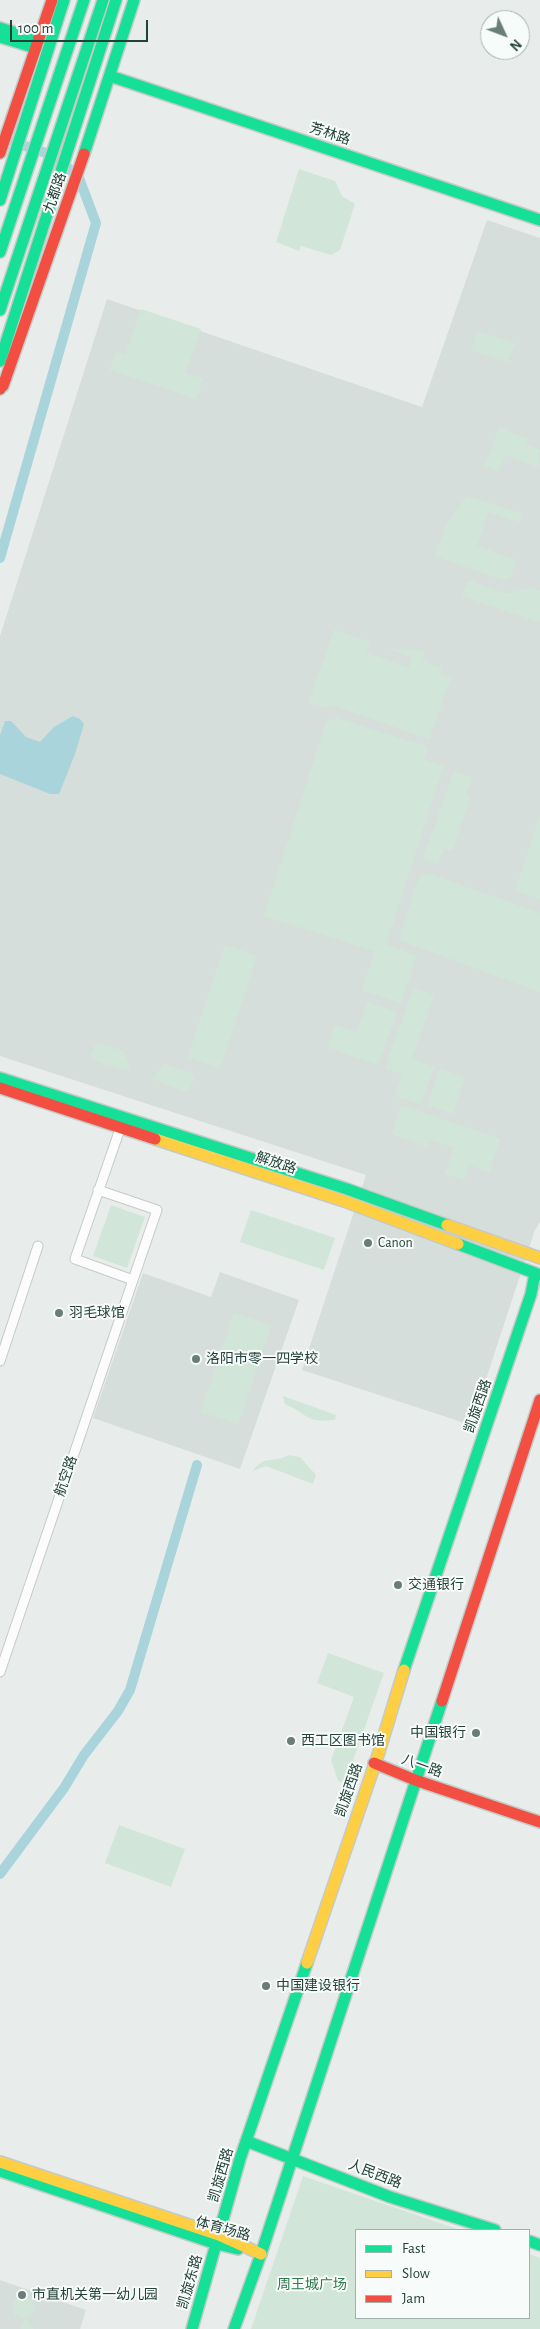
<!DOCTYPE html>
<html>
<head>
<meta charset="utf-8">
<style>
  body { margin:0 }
  #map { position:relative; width:540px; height:2329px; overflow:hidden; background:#e8edeb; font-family:"Alegreya Sans",sans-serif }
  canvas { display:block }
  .legend { position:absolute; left:355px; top:2229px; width:175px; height:90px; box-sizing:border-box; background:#f7fbf9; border:1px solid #a3b1ad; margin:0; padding:6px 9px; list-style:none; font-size:15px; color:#24423a }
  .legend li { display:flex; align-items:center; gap:10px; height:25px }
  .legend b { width:25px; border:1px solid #a3b1ad }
  .north { position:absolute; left:480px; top:10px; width:50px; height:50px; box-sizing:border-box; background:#f7fbf9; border:1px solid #a3b1ad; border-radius:50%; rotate:133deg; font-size:14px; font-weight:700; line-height:20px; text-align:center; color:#24423a }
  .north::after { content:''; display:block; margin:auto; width:18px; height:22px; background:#697e78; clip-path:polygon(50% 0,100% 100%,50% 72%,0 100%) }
  .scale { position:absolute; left:10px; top:20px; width:138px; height:22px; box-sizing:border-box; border:2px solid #24423a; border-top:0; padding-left:6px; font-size:15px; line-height:18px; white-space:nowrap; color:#24423a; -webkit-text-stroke:4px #f7fbf9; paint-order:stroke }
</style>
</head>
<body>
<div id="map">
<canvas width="540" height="2329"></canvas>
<ul class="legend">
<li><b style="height:6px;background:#16e098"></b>Fast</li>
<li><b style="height:6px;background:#ffcf43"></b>Slow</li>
<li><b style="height:6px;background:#f24e42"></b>Jam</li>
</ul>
<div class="north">N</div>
<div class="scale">100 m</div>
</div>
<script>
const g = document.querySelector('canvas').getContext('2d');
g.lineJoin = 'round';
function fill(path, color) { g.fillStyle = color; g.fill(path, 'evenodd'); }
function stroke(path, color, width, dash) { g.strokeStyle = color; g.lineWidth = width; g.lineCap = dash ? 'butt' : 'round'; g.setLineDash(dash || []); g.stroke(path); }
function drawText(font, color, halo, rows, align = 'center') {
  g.font = font + ' "Alegreya Sans","Noto Sans SC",sans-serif'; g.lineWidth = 4; g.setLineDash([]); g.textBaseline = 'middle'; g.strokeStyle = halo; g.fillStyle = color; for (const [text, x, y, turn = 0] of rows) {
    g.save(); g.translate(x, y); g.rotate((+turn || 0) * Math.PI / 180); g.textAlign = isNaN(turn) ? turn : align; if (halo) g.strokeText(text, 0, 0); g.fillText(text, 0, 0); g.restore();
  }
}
fill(new Path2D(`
  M487 220 540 238V1222L535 1230 471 1425 302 1370 366 1175 0 1056V636L107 299 422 407Z
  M220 1272 299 1300 240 1469 93 1418 143 1273 211 1297Z
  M0 2280 86 2310 80 2329H0Z`), '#d6dedb');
fill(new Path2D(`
  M299 169 335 181 342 196 355 204 340 250 331 255 301 246 299 251 276 242Z
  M141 309 201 329 185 373 203 379 196 399 110 370 116 352 125 355Z
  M477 331 515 343 508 362 471 350Z
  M499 428 529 439 526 445 540 450 538 467 505 455 499 471 485 466Z
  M467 496 522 514 520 522 488 512 477 546 516 560 510 578 503 580 435 556 446 525Z
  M468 582H473L506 594 529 588 540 591V622L462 596Z
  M334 630 370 642 366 653 409 668 412 657 386 648 425 651 422 661 442 669 440 674 451 678 429 739 329 704 327 708 309 702Z
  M336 718 428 747 424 760 443 766 386 945 417 956 401 1003 362 990 375 951 264 916 326 723Z
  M454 771 472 778 466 794 471 796 452 851 444 849 438 864 423 859Z
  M540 816V899L515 891Z
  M423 874H429L540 913V992L399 940 418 880Z
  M225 945 257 956 220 1068 188 1057Z
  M413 988 434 995 412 1059 434 1067 421 1104 395 1096 402 1074 385 1068Z
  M368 1002 397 1012 378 1065 328 1047 335 1025 357 1033Z
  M101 1044 124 1051 130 1067 125 1070 94 1060 91 1055 95 1045Z
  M165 1064 191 1073 194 1079 189 1089 184 1091 151 1078Z
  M440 1069 465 1077 453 1114 428 1105Z
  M401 1105 500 1139 489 1172 469 1165 464 1180 445 1174 454 1148 430 1139 427 1146 392 1134Z
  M111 1205 145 1217 127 1268 93 1256Z
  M251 1210 335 1238 324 1270 240 1242Z
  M234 1313 271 1325 238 1424 201 1412Z
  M283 1396 336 1415 335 1420C304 1423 310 1415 285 1404Z
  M288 1455 300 1457 316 1475 313 1484 266 1466 253 1471C264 1454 275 1464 288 1455Z
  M328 1653 384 1673 345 1783 338 1781 331 1760 354 1697 317 1683Z
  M119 1825 185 1849 171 1887 105 1863Z
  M303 2176 460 2230H356V2318H529V2254L540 2258V2329H251Z
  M22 2296 32 2299 35 2306 32 2315 25 2318 34 2329H21L25 2318 15 2315 12 2308 15 2299Z`), '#d1e6d8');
fill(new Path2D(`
  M73 716 80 719 84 724 75 754 59 794H50L0 774V735L5 721H11L26 737 40 742 54 727Z`), '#a9d4db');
stroke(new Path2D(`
  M0 558 96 223 79 178 55 156 13 142
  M0 1874 64 1788 84 1755 118 1711 130 1690 197 1465`), '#a9d4db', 10);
const street = new Path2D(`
  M98 1190 157 1210 133 1280 75 1259 120 1129
  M0 1361 38 1246
  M0 1672 133 1280`);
const fast = new Path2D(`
  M0 28 39 40
  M0 37 36 48
  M110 76 540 220
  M84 154 134 0
  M0 200 64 0
  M0 252 84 0
  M0 310 103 0
  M0 361 116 0
  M0 1078 347 1189 447 1225
  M458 1244 540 1275
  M404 1670 531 1294 535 1273
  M246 2141 390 2197 495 2230
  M0 2171 217 2244 238 2249
  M529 2241 540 2245
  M192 2329 240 2159 307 1963
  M234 2329 261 2254 442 1701`);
const slow = new Path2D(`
  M155 1139 344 1201 458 1244
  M447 1225 540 1258
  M307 1963 379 1752 404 1670
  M0 2162 219 2235 261 2254`);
const jam = new Path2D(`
  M0 153 52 0
  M3 386 84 154
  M0 389 6 378
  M0 1088 155 1139
  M442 1701 540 1400
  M374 1763 415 1780 540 1822`);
stroke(street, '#c5cac8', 11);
stroke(fast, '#c3cbc8', 14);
stroke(slow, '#c3cbc8', 14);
stroke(jam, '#c3cbc8', 14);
stroke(street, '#fcfcfc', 9);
stroke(fast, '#16e098', 11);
stroke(slow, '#ffcf43', 11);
stroke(jam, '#f24e42', 11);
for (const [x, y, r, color] of [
  [368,1243,5,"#697e78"],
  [59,1313,5,"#697e78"],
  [196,1359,5,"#697e78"],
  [398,1585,5,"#697e78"],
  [476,1733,5,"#697e78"],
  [291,1741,5,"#697e78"],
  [266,1986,5,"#697e78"],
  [22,2295,5,"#697e78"]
]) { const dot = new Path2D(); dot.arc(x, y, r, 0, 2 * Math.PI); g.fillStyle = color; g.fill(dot); stroke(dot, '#f7fbf9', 2); }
drawText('14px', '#24423a', '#f7fbf9', [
  ["芳林路",330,134,18],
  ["九都路",55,193,-71],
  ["解放路",276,1163,18],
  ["凯旋西路",478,1406,-71],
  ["航空路",66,1476,-71],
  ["八一路",422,1766,20],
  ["凯旋西路",349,1790,-71],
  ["人民西路",375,2174,21],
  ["凯旋西路",221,2175,-74],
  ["体育场路",223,2229,15],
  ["凯旋东路",190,2282,-74]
]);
drawText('14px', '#24423a', '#f7fbf9', [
  ["Canon",378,1243],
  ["羽毛球馆",69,1313],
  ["洛阳市零一四学校",206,1359],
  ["交通银行",408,1585],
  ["中国银行",466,1733,"right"],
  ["西工区图书馆",301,1741],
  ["中国建设银行",276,1986],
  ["市直机关第一幼儿园",32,2295]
], 'left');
drawText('14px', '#2d7a4b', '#f7fbf9', [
  ["周王城广场",312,2285]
]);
</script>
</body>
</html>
